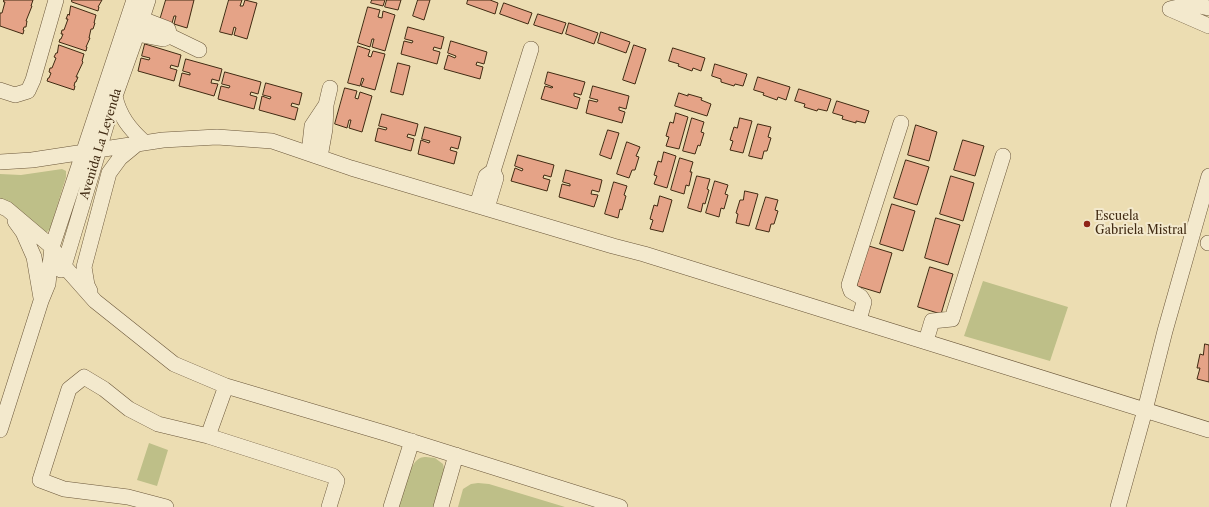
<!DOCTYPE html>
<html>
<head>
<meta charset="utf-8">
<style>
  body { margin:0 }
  canvas { display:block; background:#ecddb2 }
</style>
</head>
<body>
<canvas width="1209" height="507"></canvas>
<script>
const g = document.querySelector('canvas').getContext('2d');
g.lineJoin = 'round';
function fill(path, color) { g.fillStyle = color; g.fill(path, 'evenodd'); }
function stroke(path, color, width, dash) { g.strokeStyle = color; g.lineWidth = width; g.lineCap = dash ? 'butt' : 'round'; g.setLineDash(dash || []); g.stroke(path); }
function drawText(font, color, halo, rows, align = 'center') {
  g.font = font + ' "Libre Caslon Text",serif'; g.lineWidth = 4; g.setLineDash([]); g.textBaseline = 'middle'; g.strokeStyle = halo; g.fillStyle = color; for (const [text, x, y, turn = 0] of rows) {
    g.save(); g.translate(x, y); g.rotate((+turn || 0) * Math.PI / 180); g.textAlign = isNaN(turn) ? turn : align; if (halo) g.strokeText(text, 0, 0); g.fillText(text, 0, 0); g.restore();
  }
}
fill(new Path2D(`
  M62 169 66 171V177L50 229 45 234 0 201V174L21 175Z
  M983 281 1068 307 1050 361 964 336Z
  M149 443 168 450 157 486 137 480Z
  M426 457 435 458 443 464 445 473 436 507H399C402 495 408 464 420 458 422 457 424 457 426 457Z
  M478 483 489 484 565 507H458L463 489 471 484Z`), '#bebf88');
const building = new Path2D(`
  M4 0H33L31 6H32L26 21H27L26 27H24L23 30H24L23 34 0 26V13H2L5 2H4Z
  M72 0H102L98 7H99L98 11 72 2Z
  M166 0H194L187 28 174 24 176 16H174L172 23 160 20Z
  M229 0H242L240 6H243L245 0 257 3 247 39 234 35 236 28 234 27 232 35 220 32Z
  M372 0H385L383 6 371 3Z
  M387 0H401L398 10 385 7Z
  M418 0H430L424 20 413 16Z
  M468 0H490L498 3 495 14 467 4Z
  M504 3 532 13 528 24 500 14Z
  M71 6 96 15 94 23H95L93 29H91L89 38H90L86 47H87L86 51 59 42 60 39H61L63 34H61L62 30H64L68 19H66L68 14 69 15Z
  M368 7 380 10 378 17 382 18 383 11 395 15 385 51 372 47 374 39H372L370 47 358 43Z
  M538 14 566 23 562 34 534 25Z
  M569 23 598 33 594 44 566 34Z
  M408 27 444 37 441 49 434 47 433 50 440 52 437 64 401 54 404 41 412 43 413 41 405 39Z
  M601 32 630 42 626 53 598 43Z
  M451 41 487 52 484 64 477 62 476 65 483 67 480 79 444 69 448 55 455 58 456 56 448 53Z
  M145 44 181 55 178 67 171 65 170 68 177 70 174 81 138 71 141 58 149 60 150 58 142 56Z
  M59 45 84 54 82 61 83 62 76 77H78L76 82H75L74 86H75L74 90 47 81 48 78H49L51 73 49 72 50 68H52L56 58 54 57 56 53H57Z
  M634 45 646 49 635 84 623 80Z
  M358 46 370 50 368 56 371 57 373 51 385 54 375 90 361 86 364 79 362 78 360 86 348 83Z
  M673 48 705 58 701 71 693 68 692 71 678 66 679 64 669 61Z
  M186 59 222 69 219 81 212 79 211 83 218 84 214 96 179 86 182 73 190 75V73L183 71Z
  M398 63 410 66 403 95 391 92Z
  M715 64 747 74 743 86 735 84 734 86 721 82V79L712 76Z
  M225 72 261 82 258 94 251 92 250 95 257 97 254 109 218 99 221 86 229 88 230 86 222 84Z
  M548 72 585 82 581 95 574 93V96L580 98 577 109 541 99 545 86 552 88 553 87 545 84Z
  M758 77 790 87 786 100 778 97 777 100 763 95 764 93 754 90Z
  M266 83 302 93 299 105 292 103 291 106 298 108 295 120 259 110 262 96 270 99 271 97 263 95Z
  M593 86 629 96 626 109 619 107V110L625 112 622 123 586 113 589 100 597 102 598 100 590 98Z
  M345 88 357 91 355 98 358 99 360 92 372 96 362 132 349 128 351 120H349L347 128 335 124Z
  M799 89 831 99 827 111 818 109 817 111 804 107 805 104 795 101Z
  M679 93 688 96V94L702 98 701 100 711 104 707 116 675 106Z
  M837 101 869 111 865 123 856 121V123L842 119 843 116 833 113Z
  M676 113 688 117 679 149 666 146 669 137 666 136 670 122 673 123Z
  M382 114 418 124 415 136 408 134 407 137 414 139 411 151 375 141 378 128 386 130 387 128 379 126Z
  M692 118 704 122 701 132 704 133 700 146 698 145 695 154 683 151Z
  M740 118 752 121 743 153 730 150 733 141 730 140 734 127 737 128Z
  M758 124 771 127 768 137 771 138 767 151H764L762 159 749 156Z
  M916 125 937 132 929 161 908 155Z
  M425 127 461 137 458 149 451 147 450 150 457 152 454 164 418 154 421 140 429 143 430 141 422 139Z
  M608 130 619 133 611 159 600 155Z
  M963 140 984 146 975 176 954 170Z
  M627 142 640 147 636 156 639 157 635 170H632L629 178 617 174Z
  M664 152 676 156 667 188 654 184 657 176 654 175 658 161 661 162Z
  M518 155 554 165 551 177 544 175 543 178 550 180 547 191 511 181 515 168 522 171 523 169 515 166Z
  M680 158 693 162 690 172H692L689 186 686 185 684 194 671 190Z
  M906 160 929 167 917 205 894 198Z
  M566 170 602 180 599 192 592 190 591 194 598 195 594 207 559 197 562 184 570 186V184L563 182Z
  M697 176 710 179 707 189 709 190 705 204 703 203 701 212 688 208Z
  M951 176 974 183 963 221 940 214Z
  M715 181 728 185 725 194 728 195 724 209 721 208 719 217 706 213Z
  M614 182 627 186 624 195 626 196 622 210 620 209 618 218 605 214Z
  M745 191 758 194 749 226 736 223 738 214 736 213 740 200H743Z
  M660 196 672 200 663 232 650 229 653 220 650 219 654 205 657 206Z
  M766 197 778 200 775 210 778 211 774 224H771L769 232 756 229Z
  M892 204 915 211 903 251 880 244Z
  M936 218 960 225 948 265 925 258Z
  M869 246 892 253 880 293 857 286Z
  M930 267 953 274 941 314 918 307Z
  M1205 344 1209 345V382L1197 379 1200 368H1197L1200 354 1203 355Z`);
fill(building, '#e5a387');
stroke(building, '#402a12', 1);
const minor = new Path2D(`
  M1170 9 1209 26
  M1170 9C1185 5 1194 4 1209 8
  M137 34 163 39 170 36 168 29 142 19
  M170 36 199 50
  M0 90 15 95 28 91 33 80 56 0
  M115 96C119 116 130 129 144 142
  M309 153 312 126 326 105
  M320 157 325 129 326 105 330 88
  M0 162 32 160 163 140 217 137 272 141 351 168 613 246 644 254 1209 430
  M493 171 531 49
  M477 205 486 176 493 171 496 178 487 208
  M0 206 7 209 52 247 64 266 95 301 174 364 226 386 388 434 620 507
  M15 221 23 232 34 257 41 298
  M1208 243H1209
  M61 270 64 266 115 96 137 34 148 0
  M90 291 87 285 84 267 109 173 120 158 137 144
  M859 320 864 302 861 297 851 291 849 285 901 123
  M926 341 932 321 952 319 1003 156
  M0 430 41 301 48 284 52 247 134 0
  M208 436 226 386
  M166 507 128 497 64 489 40 480 69 389 84 377 104 389 129 409 158 424 208 436 333 476 337 481 329 507
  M391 507 412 441
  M441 507 456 455
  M1118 507 1145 410 1165 331 1209 176`);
stroke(minor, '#6b573a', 16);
stroke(minor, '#f3e9cd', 15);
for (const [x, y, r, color] of [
  [1087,224,4,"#8f2418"]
]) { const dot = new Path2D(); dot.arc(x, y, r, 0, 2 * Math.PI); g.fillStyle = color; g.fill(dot); stroke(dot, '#f3e9cd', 1.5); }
drawText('12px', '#402a12', '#f3e9cd', [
  ["Avenida La Leyenda",101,144,-73]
]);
drawText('12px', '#402a12', '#f3e9cd', [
  ["Escuela",1095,217],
  ["Gabriela Mistral",1095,231]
], 'left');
</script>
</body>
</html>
